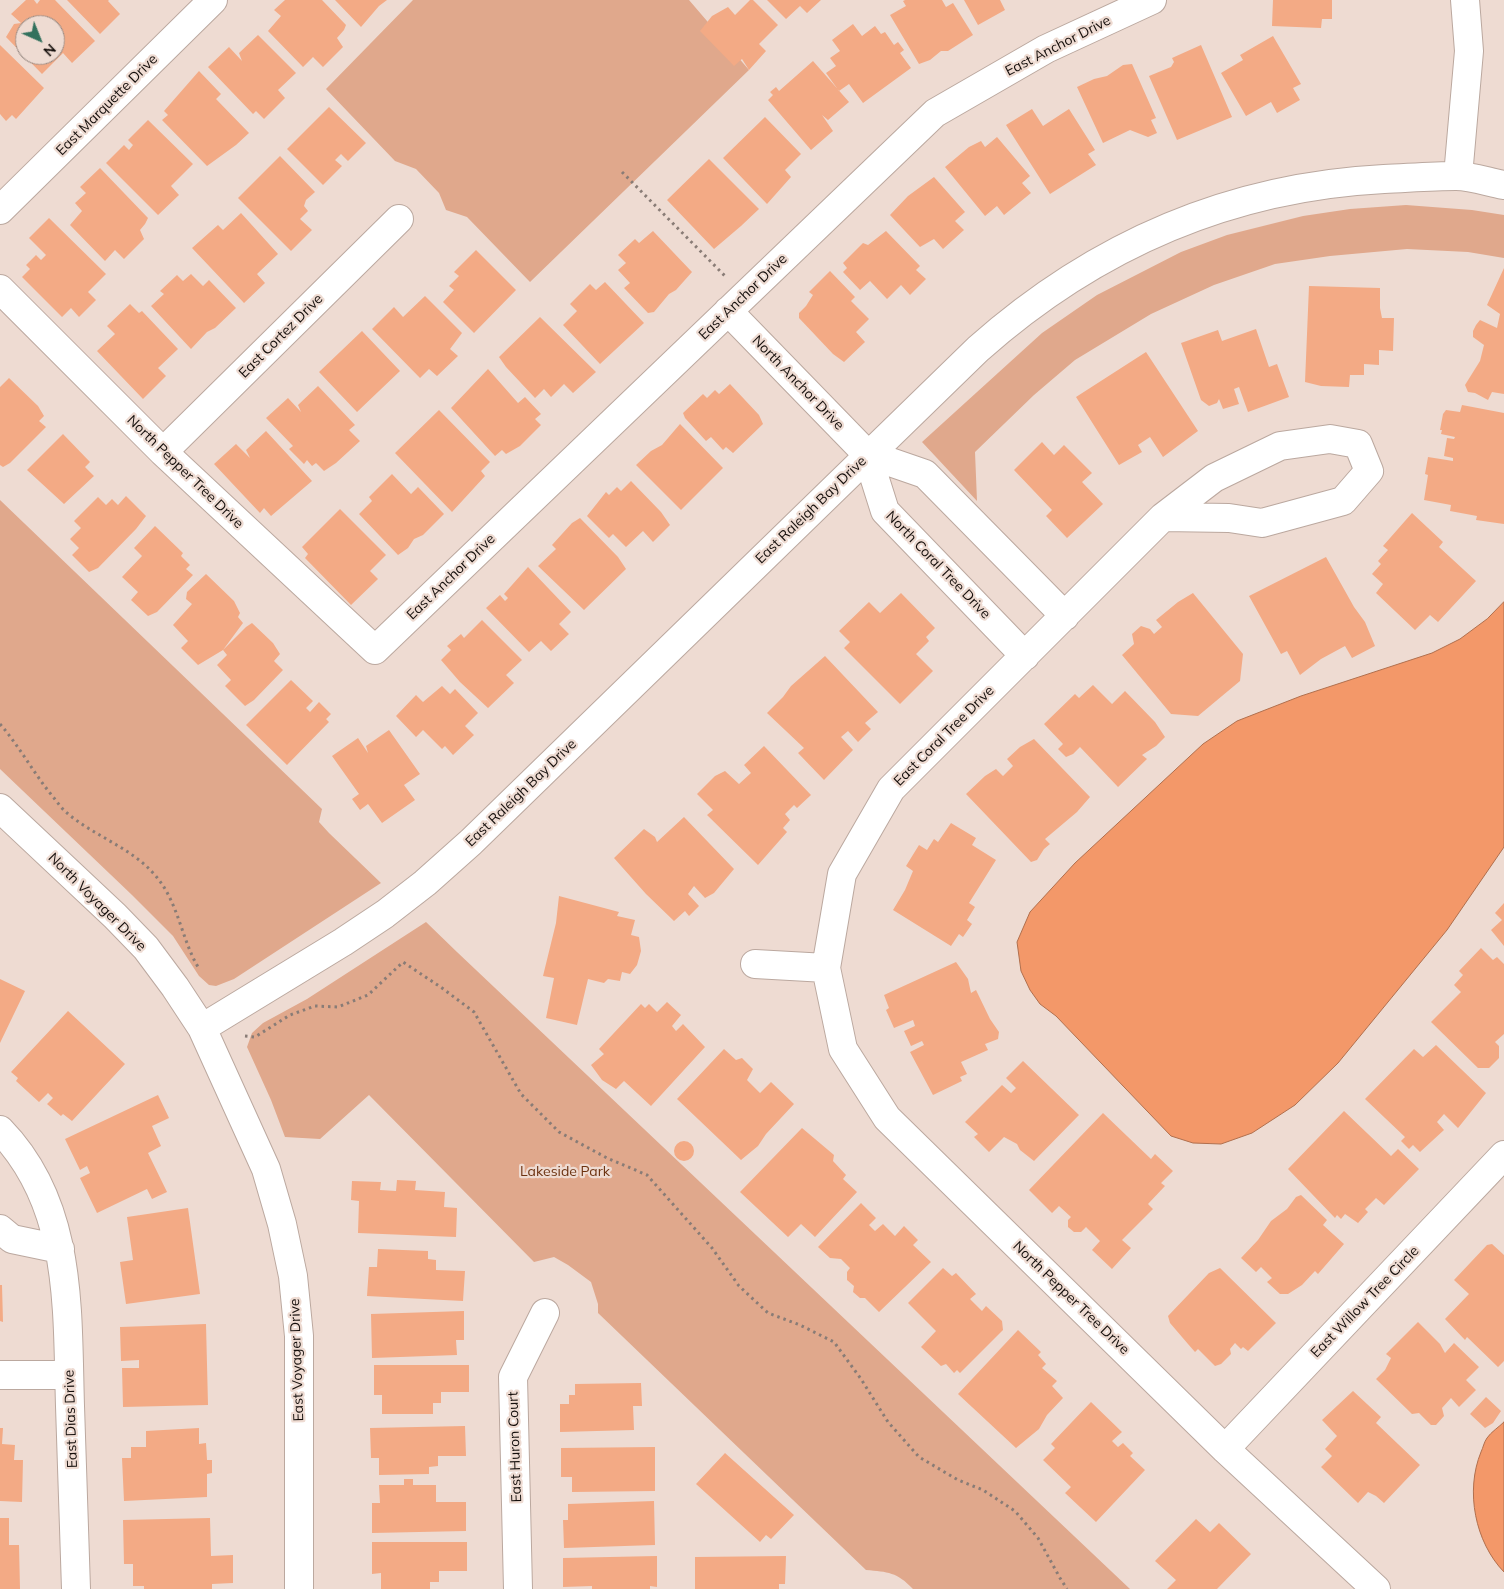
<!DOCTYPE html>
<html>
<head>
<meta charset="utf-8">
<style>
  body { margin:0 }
  #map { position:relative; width:1504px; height:1589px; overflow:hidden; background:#eedbd2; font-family:Mulish,sans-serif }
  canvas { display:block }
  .north { position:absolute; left:15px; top:15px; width:50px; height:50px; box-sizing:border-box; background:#eedbd2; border:1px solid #978982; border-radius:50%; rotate:136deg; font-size:14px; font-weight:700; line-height:20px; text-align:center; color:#140e0b }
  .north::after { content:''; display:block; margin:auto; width:18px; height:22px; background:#33715d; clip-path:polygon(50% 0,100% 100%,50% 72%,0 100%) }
</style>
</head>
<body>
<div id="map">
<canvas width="1504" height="1589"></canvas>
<div class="north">N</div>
</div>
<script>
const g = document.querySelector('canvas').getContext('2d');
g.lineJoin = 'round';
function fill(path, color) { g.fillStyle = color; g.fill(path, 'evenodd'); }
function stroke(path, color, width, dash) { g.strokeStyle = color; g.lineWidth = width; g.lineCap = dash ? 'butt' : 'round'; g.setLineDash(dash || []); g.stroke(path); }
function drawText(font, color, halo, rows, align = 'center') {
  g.font = font + ' Mulish,sans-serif'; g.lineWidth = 4.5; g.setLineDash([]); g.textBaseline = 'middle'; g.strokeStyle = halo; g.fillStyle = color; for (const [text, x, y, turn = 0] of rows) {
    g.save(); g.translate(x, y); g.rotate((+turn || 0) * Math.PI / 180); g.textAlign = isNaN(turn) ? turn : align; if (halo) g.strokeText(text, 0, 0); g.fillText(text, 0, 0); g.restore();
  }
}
fill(new Path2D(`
  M413 0H689L749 70 530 282 467 217 446 210 439 193 416 169 395 161 326 89Z
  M1406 205 1472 210 1504 215V258L1468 252 1407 249 1330 256 1275 264 1214 285 1151 314 1075 360 1034 395 975 452 977 501 922 442 1042 333 1097 295 1181 252 1227 235 1303 216 1350 209Z
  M0 500 322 809 319 822 329 833 381 883 234 979 216 986 209 985 199 976 173 936 132 895 0 769Z
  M426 922 457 952 1130 1589H913C897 1572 888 1572 866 1570L598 1313V1304L591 1282 568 1265 554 1257 534 1262 369 1095 320 1139 285 1137 271 1100 247 1047 252 1033 263 1023 307 999Z`), '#e0a88c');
const water = new Path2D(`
  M1504 602V847L1447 930 1338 1063 1295 1105 1252 1133 1221 1144 1193 1143 1171 1136 1056 1016 1040 1004 1030 990 1021 971 1017 942 1030 912 1075 863 1203 744 1237 721 1301 696 1432 653 1460 639 1487 619Z
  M1504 1422V1572C1475 1542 1465 1491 1481 1452 1483 1448 1484 1442 1487 1438 1491 1432 1499 1427 1504 1422Z`);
fill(water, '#f39869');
stroke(water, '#b06f4d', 1);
fill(new Path2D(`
  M26 0H34L37 4 40 0H55L95 41 72 63 63 53 42 74 6 37 14 24 21 23 11 14ZM25 25H55V55H25Z
  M67 0H109L108 1 120 14 100 34Z
  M285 0H322L346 25 344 30 337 38 343 47 323 67 313 57 303 67 268 31 281 16 274 10Z
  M335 0H387L379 6 361 27Z
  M750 0H753L778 25 759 44 766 51 749 70 742 59 734 66 700 31 712 16 728 7 735 15Z
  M767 0H821L807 13 800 6 786 19Z
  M905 0H942L946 7 953 3 973 35 948 51H941L930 60 919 64 890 15 906 6 903 1Z
  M964 0H1000L1005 10 978 25Z
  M1273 0H1332V19H1322L1321 28 1272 26Z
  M853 24 862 36 875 26 881 34 885 32 894 45 898 42 904 50 900 53 911 68 863 103 849 84 839 91 826 73 836 66 830 58 840 51 832 40Z
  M258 35 296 73 278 90 285 98 264 119 256 111 253 114 208 67 229 47 242 61 239 53Z
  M1273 36 1301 84 1293 88 1300 100 1277 113 1271 102 1246 116 1221 73 1243 60 1240 55Z
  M0 45 44 88 16 119 12 115 6 121 0 114Z
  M1201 45 1232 117 1177 140 1149 76 1171 67 1174 62 1172 58Z
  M813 61 849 102 828 120 822 115 833 131 811 150 768 100 773 95 770 92 776 87 779 91Z
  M1132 64 1156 118 1151 120 1157 133 1148 137 1130 130 1103 143 1077 87 1094 79 1107 76 1123 65Z
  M199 71 221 94 216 99 249 133 236 145 207 166 162 120 168 115 164 111Z
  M329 107 366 143 348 161 341 154 335 160 342 166 323 185 287 149Z
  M1032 109 1043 126 1069 109 1095 150 1088 154 1096 165 1050 194 1006 125Z
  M765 117 801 154 785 170 791 177 767 204 723 158Z
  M148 120 193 164 171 186 179 195 158 215 106 163 124 145 129 150 133 145 128 140Z
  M997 137 1030 176 1022 183 1031 193 1004 215 997 206 985 216 945 167 969 147 981 141 985 147Z
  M280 156 315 192 306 200 304 206 308 211 300 219 312 230 291 251 238 198Z
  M709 159 759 209 741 226 714 249 667 200Z
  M100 168 148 218 145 224 140 230 144 239 124 259 115 250 105 261 70 225 82 211 75 203 86 193 80 187Z
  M934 177 965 212 955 221 964 230 943 249 934 239 920 247 890 215 908 196Z
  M241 213 278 254 257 274 265 283 244 303 192 248 218 225 223 230Z
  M49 218 106 274 88 292 96 300 79 317 71 308 62 317 22 277 30 269 26 265 36 255 41 260 46 255 29 238Z
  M653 231 692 272 676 290 669 294 654 312 648 313 624 288 630 283 618 270 626 263 618 255 635 239 639 243Z
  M886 231 920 266 916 270 926 279 910 295 901 285 887 299 870 281 860 290 843 272 847 268 843 263 863 243 868 245Z
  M476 250 516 290 474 333 443 302 454 290 449 286 459 276 454 272Z
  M1504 268V394L1492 392 1488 400 1475 393 1468 392 1465 385 1480 361 1484 345 1473 337V331L1476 325 1480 320 1497 328 1500 314 1487 305Z
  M830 271 855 297 851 301 869 319 856 332 865 342 844 362 833 354 799 318V313L806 306 813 295 809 292Z
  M191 274 203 286 209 280 236 308 215 328 207 332 191 349 151 306 164 294 160 291 177 275 183 281Z
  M605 282 644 323 600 364 563 325 577 311 570 304 590 284 596 290Z
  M1309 286 1380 288V308L1382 318H1394L1393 351 1379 350V365L1364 364V375H1350L1349 387 1321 386 1305 382Z
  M425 296 462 333 450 349 458 356 437 376 429 369 420 378 372 329 394 307 403 317Z
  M130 304 139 313 142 311 178 349 158 368 166 376 143 399 97 351 115 334 107 326Z
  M540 317 596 372 573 393 564 384 551 397 544 389 535 398 506 367 499 357Z
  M1256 329 1269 367 1277 364 1289 397 1248 412 1239 387 1234 389 1239 404 1223 409 1219 399 1217 403 1209 406 1201 400 1181 343 1218 330 1222 341Z
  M362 331 400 371 357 412 319 372Z
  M1146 352 1198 431 1163 457 1150 437 1138 445 1142 452 1119 465 1076 397Z
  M488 369 518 403 525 397 541 414 535 419 541 425 520 446 506 454 502 450 495 456 451 408Z
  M9 378 38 406 44 416 39 421 46 427 10 463 3 467 0 465V387Z
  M730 384 759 415 763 424 733 453 726 447 723 450 711 437 706 441 685 418 683 413 703 394 707 398 715 390 719 394Z
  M318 386 355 425 349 430 360 441 336 463 324 471 316 463 312 466 307 460 304 464 289 449 293 446 266 418 288 398 301 412 298 405Z
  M1462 405 1504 413V524L1476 520 1477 516 1450 511 1451 505 1424 500 1428 475 1425 474 1428 457 1453 461V458L1444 456 1447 438 1454 439 1455 437 1441 434 1442 430H1440L1443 414 1446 410 1460 412Z
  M439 410 490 462 481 471 485 476 452 512 395 453Z
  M680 424 723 468 681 510 636 465 651 451 662 445Z
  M266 431 312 481 271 516 264 508 260 513 214 464 236 444 250 458 246 450Z
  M63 434 90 462 85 467 94 476 64 504 27 470Z
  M1042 442 1054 455 1064 445 1092 473 1082 482 1103 504 1067 538 1046 516 1052 510 1014 470Z
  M392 474 411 494 418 487 444 514 423 535 414 539 408 548 398 555 359 514 372 501 369 497Z
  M631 481 661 512 670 525 653 542 643 531 626 547 613 534 609 538 587 516 606 492 609 495 617 487 621 491Z
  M126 496 146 516 136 529 98 568 89 572 72 555 79 548 70 539 81 528 74 521 98 497 106 505 112 499 118 505Z
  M340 509 386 555 370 571 378 579 351 605 305 558 308 554 302 547Z
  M1412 513 1443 542 1439 547 1476 581 1438 622 1430 615 1415 630 1376 593 1383 584 1372 574 1381 564 1378 561 1388 550 1383 546Z
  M580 518 618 557 626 569 584 610 538 566 556 549 552 545 572 523Z
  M155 526 183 553 181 556 190 565 186 569 193 575 157 612 148 616 131 600 138 592 122 577 142 556 134 548Z
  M1326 557 1354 607 1365 622 1375 646 1352 658 1345 646 1321 659 1300 675 1287 651 1281 654 1249 596Z
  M528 567 571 612 559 624 569 634 551 651 541 641 529 652 486 608 500 595 505 601 508 598 504 594Z
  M206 574 234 601 240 613 238 617 243 623 223 650 246 627 252 623 273 643 280 654 274 661 283 670 254 700 245 706 225 686 231 680 217 665 227 655 223 650 198 665 181 648 188 641 173 625 192 604 186 599 187 592Z
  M901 593 935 628 926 637 929 641 916 654 933 671 900 704 844 648 850 642 839 631 869 602 880 613Z
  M1193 593 1243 654 1240 681 1198 716 1171 714 1122 655 1134 644 1132 634 1141 626 1150 629 1154 634 1162 627 1156 620 1178 602Z
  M482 620 522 660 506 675 514 683 488 708 460 682 441 660 451 650 447 646 461 634 464 638Z
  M825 656 878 712 865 723 871 729 858 742 848 731 841 737 853 750 824 780 798 753 804 748 767 713 783 697 791 686Z
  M291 680 313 701 306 708 310 712 319 702 331 714 326 719 329 722 287 765 246 725Z
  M1093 685 1112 704 1125 691 1155 722 1165 737 1156 746 1142 755 1147 759 1118 787 1080 747 1073 754 1066 757 1058 749 1063 744 1044 724 1075 694 1079 698Z
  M442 686 450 694 455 689 478 713 465 726 474 735 453 755 445 746 442 749 423 730 416 737 396 716 416 695 423 702Z
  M389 730 420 774 404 785 415 800 382 823 368 804 360 810 352 799 359 794 332 756 358 738 368 753 366 746Z
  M1034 739 1090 797 1077 812 1045 839 1050 844 1044 849 1037 860 1031 862 966 794 985 776 996 769 1003 776 1013 766 1007 759 1020 747Z
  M764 746 811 795 797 808 794 805 785 814 790 820 783 828 787 832 758 865 707 815 713 810 697 794 715 776 725 771 739 784 751 773 744 765Z
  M684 817 734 869 714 893 705 898 694 886 688 894 699 906 689 916 685 911 674 921 646 894 614 858 644 829 655 837 657 842Z
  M951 823 976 838 972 845 996 860 969 903 975 907 967 920 972 924 963 937 959 934 951 946 893 910 905 890 913 871 906 866 919 845 927 850 934 839 938 842Z
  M559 896 619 912 617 916 635 920 631 935 639 937 641 951 637 965 630 974 622 972 620 981 608 979 604 983 588 979 577 1025 546 1018 554 978 543 976 556 923Z
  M1504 903V946L1491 930 1502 920 1495 913Z
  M1481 948 1493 960 1497 957 1504 964V1034L1495 1042 1499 1046V1058L1489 1068H1478L1431 1022 1461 992 1454 985 1463 975 1459 971Z
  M956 962 968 979 971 993 976 990 990 1019 999 1032 998 1039 985 1044 988 1050 961 1062 967 1074 960 1077 962 1081 933 1095 910 1052 924 1045 922 1041 911 1046 904 1031 915 1026 913 1020 894 1028 886 1010 889 1008 884 995Z
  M0 979 25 991 0 1043Z
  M667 1002 681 1015 672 1026 676 1031 683 1024 705 1047 651 1106 624 1081 616 1089 602 1080 591 1065 604 1054 599 1049 641 1004 645 1008 649 1004 657 1012Z
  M68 1011 125 1064 72 1121 63 1114 61 1116 47 1104 53 1098 48 1093 39 1102 16 1081 18 1078 11 1072Z
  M1436 1045 1486 1093 1458 1128 1444 1114 1437 1122 1444 1130 1420 1152 1413 1145 1409 1149 1401 1141 1405 1137 1365 1099 1414 1049 1423 1057Z
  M724 1049 736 1060 742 1058 753 1069 747 1080 760 1093 771 1082 794 1104 766 1134 758 1146 741 1160 677 1099Z
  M1023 1061 1079 1115 1034 1161 1020 1150 1017 1144 1004 1137 989 1152 974 1137 978 1134 965 1122 1002 1085 1011 1093 1016 1088 1006 1078Z
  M158 1095 169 1118 152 1126 161 1146 148 1153 167 1192 152 1199 147 1189 97 1213 80 1178 90 1173 87 1166 80 1170 65 1139Z
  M1344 1111 1391 1156 1398 1149 1419 1169 1384 1205 1376 1198 1365 1209 1368 1212 1358 1223 1345 1214 1341 1219 1337 1215 1335 1218 1288 1169Z
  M1103 1113 1151 1159 1155 1154 1173 1171 1161 1183 1165 1186 1148 1204 1153 1209 1122 1240 1131 1248 1112 1269 1092 1250 1100 1241 1086 1227 1081 1232H1074L1068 1227V1220L1071 1217 1059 1206 1052 1213 1029 1190Z
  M802 1128 834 1155 833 1161 846 1175 843 1179 857 1192 815 1237 801 1224 788 1237 740 1192Z
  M674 1151a10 10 0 1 1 20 0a10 10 0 1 1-20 0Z
  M397 1180 416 1181 415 1190 445 1192 444 1207 457 1208 456 1237 358 1233 359 1201 351 1200 352 1181 381 1182 380 1190 396 1191Z
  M1301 1195 1327 1220 1323 1225 1344 1244 1318 1274 1315 1271 1302 1285 1288 1294H1280L1267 1282 1272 1278 1261 1267 1256 1272 1241 1258 1258 1240 1271 1221 1287 1209 1296 1197Z
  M861 1203 876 1218 869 1225 875 1231 883 1224 895 1236 904 1226 918 1240 913 1245 931 1262 879 1312 865 1298H860L853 1292 854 1286 847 1280V1272L850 1268 841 1259 830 1258 818 1247Z
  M188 1208 200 1294 126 1304 120 1262 133 1260 127 1217Z
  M1492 1244 1504 1255V1361L1498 1367 1467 1337 1465 1340 1445 1319 1469 1294 1454 1280 1487 1245Z
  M378 1249 428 1251V1259L436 1260V1270L465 1271 463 1301 367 1296 369 1267H377Z
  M943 1268 952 1276 956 1273 976 1294 970 1299 982 1311 986 1306 1002 1321 1003 1330 960 1373 957 1370 954 1373 946 1364 941 1366 921 1347 936 1331 908 1303Z
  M1220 1268 1276 1323 1248 1351 1243 1347 1241 1349 1235 1343 1230 1349 1231 1354 1221 1364 1215 1366 1198 1349 1195 1352 1188 1344 1170 1323 1168 1316 1209 1273Z
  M0 1285H2L3 1322 0 1321Z
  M464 1311V1340H456L457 1355 372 1358 371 1314Z
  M1418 1322 1440 1344 1445 1353 1454 1343 1479 1367 1466 1380 1476 1390 1459 1407 1451 1398 1442 1408 1444 1416 1436 1425H1431L1419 1413 1412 1414 1376 1379 1385 1370 1391 1358 1386 1354Z
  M206 1324 208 1405 123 1407 122 1368H139V1360L121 1361 120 1327Z
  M1018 1330 1041 1352 1038 1355 1046 1364 1042 1368 1057 1381 1052 1386 1063 1398 1047 1415 1039 1429 1016 1448 958 1394Z
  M374 1365H469V1392H441V1403H433V1414H382V1395H374Z
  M641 1383 642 1406H633L634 1430 560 1432V1404H569V1395H575V1384Z
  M1353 1391 1381 1417 1376 1423 1420 1465 1384 1503 1376 1496 1368 1492 1358 1503 1321 1467 1332 1456 1325 1449 1337 1436 1322 1420Z
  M1486 1397 1501 1411 1493 1423 1485 1428 1470 1414Z
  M1091 1402 1122 1432 1112 1441 1118 1447 1123 1443 1133 1453 1130 1456 1145 1470 1096 1522 1065 1493 1071 1487 1043 1460 1055 1448 1051 1444Z
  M465 1426 466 1456H438V1466L429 1467V1474L379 1475V1458H371L370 1428Z
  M0 1428H3L2 1444 15 1445 14 1460H23L22 1502 0 1501Z
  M199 1428V1444L206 1443 207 1460H212V1473L207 1474V1497L124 1501 122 1458H131V1447H146V1431Z
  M655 1447V1491L572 1492V1477H561V1448Z
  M725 1453 794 1515 771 1539 766 1535 760 1542 696 1484Z
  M404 1479H413V1485H436V1502H466V1531L372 1533V1503H380L379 1485H404Z
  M654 1501 655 1545 564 1548 563 1520H568V1504Z
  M0 1518H9V1545H19L20 1589H0Z
  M210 1518 211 1556 233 1555V1583L212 1584V1589H144V1586H133V1564H124L123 1520Z
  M1196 1519 1210 1532 1219 1523 1251 1554 1217 1589H1167L1176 1580 1155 1561Z
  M372 1542H467V1571H439V1582H430V1589H381V1573L372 1574Z
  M657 1556V1587L650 1586V1589H592V1586L563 1587V1558Z
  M786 1556 785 1584H779V1589H695V1557Z`), '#f3aa85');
const minor = new Path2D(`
  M1458 176 1469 51 1465 0
  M0 210 213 0
  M0 289 163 452 375 650 935 113 1046 49 1152 0
  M728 311 867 454 925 474 1065 616
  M163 452 399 219
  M867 454 885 511 1025 656
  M1163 517 1229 518 1262 523 1343 501 1369 471 1358 444 1330 439 1280 446 1214 478 1163 517 891 789 842 874 826 968 843 1049 887 1118 1225 1449 1376 1589
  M0 808 115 916 146 948 175 987 202 1028 266 1169 282 1224 293 1276 299 1336V1589
  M755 964 826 968
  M202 1028 343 942 385 914 425 883 471 842 978 349C1094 246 1228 187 1384 179 1408 178 1432 176 1456 176 1471 176 1488 182 1504 185
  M0 1130C73 1205 67 1309 70 1406 72 1467 74 1528 76 1589
  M0 1229 12 1239 60 1249
  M0 1375H69
  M1225 1449 1504 1155
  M518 1589 513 1377 545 1313`);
stroke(minor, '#bba89f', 30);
stroke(new Path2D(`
  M622 172 725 276
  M0 724C20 747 34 774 54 798 58 803 62 809 67 813 94 836 130 847 154 874 178 900 181 938 198 967
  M245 1036 255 1037 290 1015 315 1006 338 1007 368 995 403 962 442 988 474 1012 521 1094 559 1132 607 1158 647 1175 712 1248 739 1286 768 1313 800 1325 834 1342 861 1379 888 1422 919 1457 958 1480 983 1490 1015 1511 1038 1538 1060 1578 1067 1589`), '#897c76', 3, [2.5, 4]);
stroke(minor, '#fff', 28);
drawText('14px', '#140e0b', '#eedbd2', [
  ["East Anchor Drive",1058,46,-27],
  ["East Marquette Drive",107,105,-45],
  ["East Anchor Drive",743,297,-44],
  ["East Cortez Drive",281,336,-45],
  ["North Anchor Drive",798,383,46],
  ["North Pepper Tree Drive",185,472,44],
  ["East Raleigh Bay Drive",811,510,-44],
  ["North Coral Tree Drive",938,565,46],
  ["East Anchor Drive",451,577,-44],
  ["East Coral Tree Drive",944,736,-45],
  ["East Raleigh Bay Drive",521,793,-44],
  ["North Voyager Drive",97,902,45],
  ["North Pepper Tree Drive",1071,1298,44],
  ["East Willow Tree Circle",1365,1302,-46],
  ["East Voyager Drive",297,1360,-92],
  ["East Dias Drive",71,1419,-92],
  ["East Huron Court",515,1447,-92]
]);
drawText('14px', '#6c3210', '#eedbd2', [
  ["Lakeside Park",565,1172]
]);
</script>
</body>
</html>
